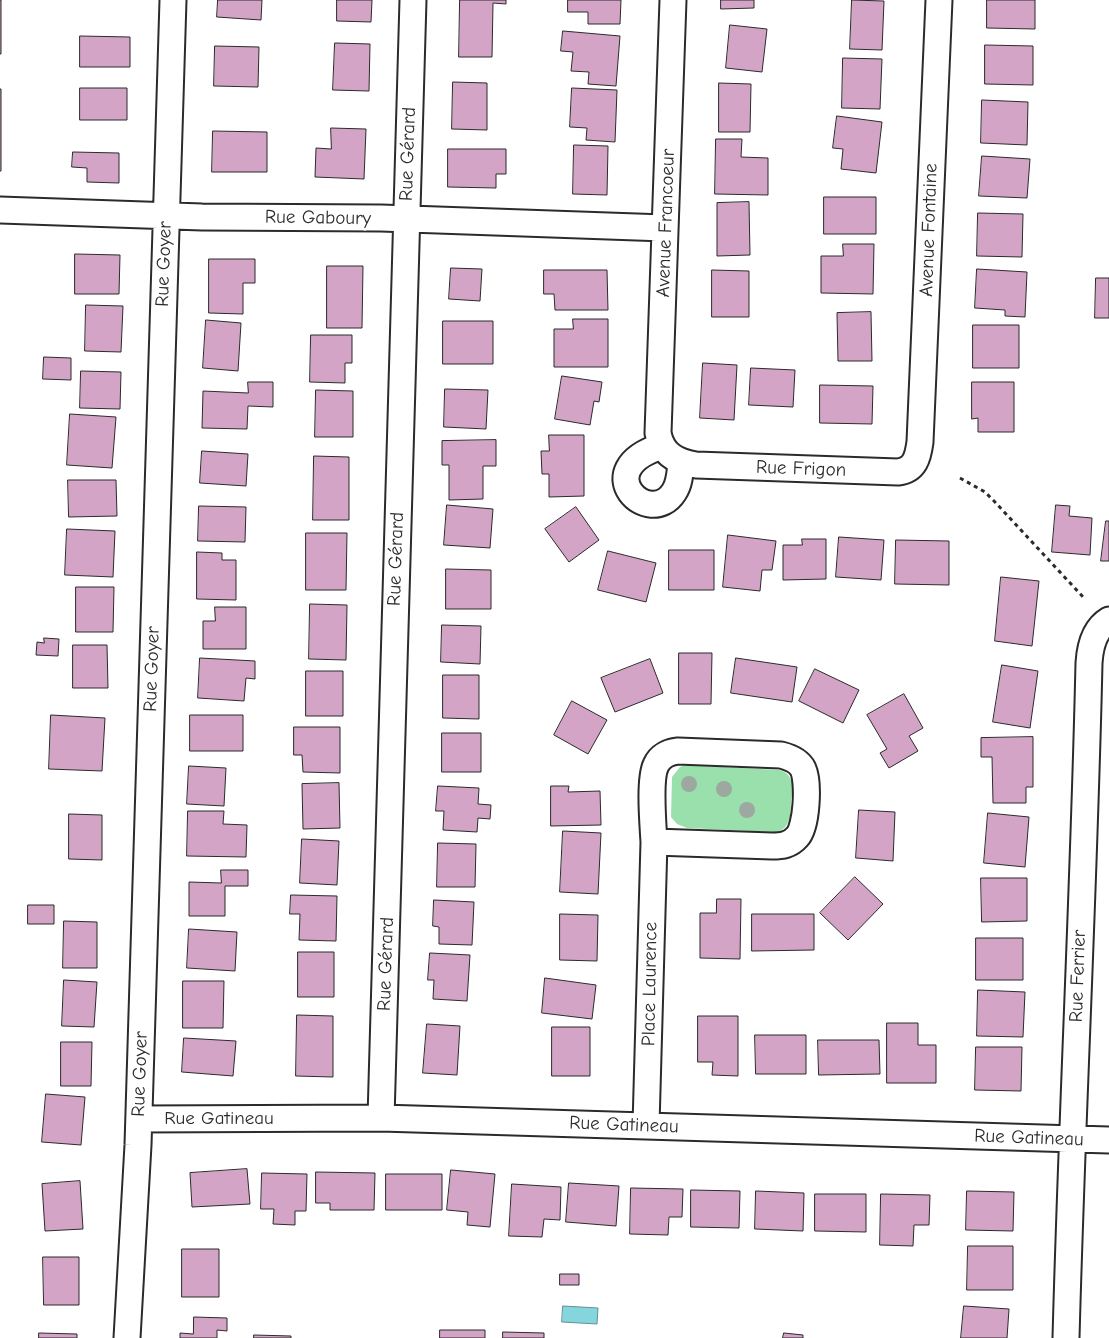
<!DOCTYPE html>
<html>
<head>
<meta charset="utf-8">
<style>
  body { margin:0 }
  canvas { display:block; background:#fff }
</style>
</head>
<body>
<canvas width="1109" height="1338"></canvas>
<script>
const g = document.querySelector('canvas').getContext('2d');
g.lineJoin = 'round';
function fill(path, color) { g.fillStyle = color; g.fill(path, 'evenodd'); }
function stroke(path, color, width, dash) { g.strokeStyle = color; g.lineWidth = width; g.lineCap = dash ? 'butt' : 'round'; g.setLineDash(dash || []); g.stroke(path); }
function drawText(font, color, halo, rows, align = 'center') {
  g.font = font + ' "Comic Neue",sans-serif'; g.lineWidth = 5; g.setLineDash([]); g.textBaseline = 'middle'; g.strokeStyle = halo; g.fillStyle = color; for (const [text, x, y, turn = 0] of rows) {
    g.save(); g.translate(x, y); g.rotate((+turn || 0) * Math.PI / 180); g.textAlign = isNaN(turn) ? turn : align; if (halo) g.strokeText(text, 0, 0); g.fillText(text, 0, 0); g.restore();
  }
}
fill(new Path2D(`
  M685 765 780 770C785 772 789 774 791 780 794 786 792 794 791 800 791 814 791 832 772 832L687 828 677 824 671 817 672 777 680 767Z`), '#9ae0ad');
const water = new Path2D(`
  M563 1306 598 1308 597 1324 562 1322Z`);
fill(water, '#84d6dc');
stroke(water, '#609295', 1);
const building = new Path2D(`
  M0 0H1V54H0Z
  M218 0H262L261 20 217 17Z
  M337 0H372L371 22 337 21Z
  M460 0H506V4L493 3 492 57H459Z
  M568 0H621L620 24H588V12H568Z
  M721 0H754V8L721 9Z
  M852 0 884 1 882 50 850 49Z
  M987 0H1035V29L987 28Z
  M730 25 767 29 762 72 726 68Z
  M563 31 620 36 616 86 588 84 589 72 571 71 573 52 561 51Z
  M80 36 130 37V67H80Z
  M335 43 370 44 369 91 333 90Z
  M985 45 1033 46V85L985 84Z
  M215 46 259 47 258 87 214 86Z
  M843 58 882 59 880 109 842 108Z
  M453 82 487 83V130L452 129Z
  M719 83 751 84 750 132H719Z
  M80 88H127V120H80Z
  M572 88 617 90 615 142 586 140 587 128 570 127Z
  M0 89H1V171H0Z
  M982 100 1028 102 1027 145 981 143Z
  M837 116 882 122 876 173 841 169 843 149 833 148Z
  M331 128 366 129 364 179 315 177 316 148 331 149Z
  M213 131 267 132V172H212Z
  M716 139H742L741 157 768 158V195L715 194Z
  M574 145 608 146 607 195 573 194Z
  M448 149H506V174H496V188L448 187Z
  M73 152 119 153V183L87 182V168L72 167Z
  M982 156 1030 159 1027 198 979 196Z
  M824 197H876V234H824Z
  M749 202 750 255 717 256V203Z
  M978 213 1023 214 1022 257 977 256Z
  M843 244H874L873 294 821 293V256H843Z
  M75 254 120 255 119 294H75Z
  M209 259H255V283H243V314L209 313Z
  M327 266H363L362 328H327Z
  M451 268 482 269 480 301 449 299Z
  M977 269 1027 272 1025 317 1005 316V310L975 308Z
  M544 270H607L608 310H555L554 294H544Z
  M712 270 749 271V317H712Z
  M1096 278H1109V318H1095Z
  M86 305 123 306 121 352 85 351Z
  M871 312 872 361H838L837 313Z
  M573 319H608V367H554V329H573Z
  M206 320 241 323 238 371 203 368Z
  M443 321H493V364H443Z
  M973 325H1019V368H973Z
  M311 335H352V363H345V383L310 382Z
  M44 357 71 358V380L43 379Z
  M703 363 737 365 734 420 700 418Z
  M751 368 795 370 793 407 749 405Z
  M81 371 121 372 120 409 80 408Z
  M562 376 602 382 599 402 594 401 590 425 555 419Z
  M248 382H273V407L248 406 247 429 202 428 203 391 248 393Z
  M972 382H1014V432H978V418L972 419Z
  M820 385 873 386 872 424 820 423Z
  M445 389 488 390 486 429 444 427Z
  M316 390 353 391V437H315Z
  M70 414 116 417 112 468 67 465Z
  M549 435H584V496L549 497V474H542L541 451H549Z
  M496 440V466H483V499L449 500V465H442V441Z
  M202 451 248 454 246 486 200 483Z
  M314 456 349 457V520H313Z
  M68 480H116L117 516 69 517Z
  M447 505 493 509 490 548 444 545Z
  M1056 505 1070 506 1069 516 1092 518 1090 555 1052 552Z
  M199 506 246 507 245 542 198 541Z
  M576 507 599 540 569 562 545 529Z
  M1106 521H1109V561H1101Z
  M67 529 115 531 113 577 65 575Z
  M306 533H347L346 590H306Z
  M728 535 776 541 772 570H762L760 591 723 587Z
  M839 537 884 540 881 580 836 577Z
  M802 539H826V579L783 580V545H802Z
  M896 540 949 541V585L895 584Z
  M669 550H714V590H669Z
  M608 551 656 563 646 602 598 590Z
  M197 552 222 553V560H236V600L197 599Z
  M446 569 491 570V609H446Z
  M1001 577 1039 581 1032 646 995 641Z
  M76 587H114L113 632H76Z
  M310 604 347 605 346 660 309 659Z
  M215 607H246V649H203V621H215Z
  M442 625 481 626 480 664 441 662Z
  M44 638 59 639 58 656 36 655 37 642 44 643Z
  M73 645H107L108 688H73Z
  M679 653H712L711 704H679Z
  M200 658 255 661V679L246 678 244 701 198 698Z
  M736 658 797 667 792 702 731 693Z
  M650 659 663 693 615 712 601 678Z
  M1002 665 1038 671 1030 728 993 722Z
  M815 669 859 690 843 723 799 701Z
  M306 671H343V716H306Z
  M443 675H479V719L443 718Z
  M904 694 923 728 909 736 918 751 889 768 880 753 887 749 867 715Z
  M572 701 607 720 588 754 554 735Z
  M51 715 105 718 102 771 49 769Z
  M190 715H243V751H190Z
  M294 727H340V773L303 772 302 755H294Z
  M442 733H481V772H442Z
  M1033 737V787H1026V803H993L992 757H981V738Z
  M189 766 226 768 224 806 187 804Z
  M339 783 340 828 303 829 302 784Z
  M438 786 479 788 478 804 491 805 490 819 478 818 477 832 443 830 444 811H436Z
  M551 786H569L568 792 600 791 601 825 551 826Z
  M859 810 895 812 893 861 856 858Z
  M188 811H224L223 824 247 825 246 857 187 856Z
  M988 813 1029 817 1025 867 984 863Z
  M69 814 102 815V860L69 859Z
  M563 831 601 833 598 894 560 892Z
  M302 839 339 841 337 885 300 883Z
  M438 843 476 844 475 887H437Z
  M221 870H248V886H225V916H189V882L221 883Z
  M855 877 883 904 848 940 820 913Z
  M981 878H1027V921L982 922Z
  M291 895 337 896 336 941 299 940 300 914H290Z
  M717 899H741L740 959 700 958V913H716Z
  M434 900 474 902 472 945 439 944V927L433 926Z
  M28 905H54V924H28Z
  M560 914 598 915 597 961 560 960Z
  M752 914H814V950L752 951Z
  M64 921 97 922V968H63Z
  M189 929 237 932 235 971 187 968Z
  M976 938H1023V980H976Z
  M298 952H334V997H298Z
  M430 953 470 955 467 1001 433 999 434 980H428Z
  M545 978 596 985 592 1019 542 1013Z
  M64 980 97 982 94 1027 62 1026Z
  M183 981H224L223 1028H183Z
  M978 990 1025 992 1023 1037 977 1036Z
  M297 1015 333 1016V1077L296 1076Z
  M698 1016H738V1076L712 1075 713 1062H698Z
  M887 1023H918V1045H936V1083H887Z
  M427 1024 460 1026 457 1075 423 1073Z
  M552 1027H590V1076H552Z
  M755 1035H806V1074H756Z
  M184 1038 236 1041 233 1076 182 1072Z
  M818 1040H879L880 1074 819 1075Z
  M61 1042H92L91 1086H61Z
  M976 1047H1022L1021 1091 975 1090Z
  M46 1094 85 1097 81 1145 42 1142Z
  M247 1169 250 1204 192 1207 190 1173Z
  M451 1170 495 1174 490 1227 467 1225 468 1212 447 1210Z
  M316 1172 375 1173 374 1210H330V1203H316Z
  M262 1173 307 1174 306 1211H295V1225L273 1224 274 1209H261Z
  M386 1174H442V1210H386Z
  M80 1181 83 1229 45 1231 42 1184Z
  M569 1183 619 1186 616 1226 566 1222Z
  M512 1184 561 1187 560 1220 544 1219 542 1237 509 1236Z
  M631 1188 683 1189 682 1217H669L668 1235 630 1234Z
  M691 1190 740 1191 739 1228 691 1227Z
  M756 1191 804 1193 803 1231 755 1229Z
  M967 1191 1014 1192 1013 1231 966 1230Z
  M815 1194H866V1232L815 1231Z
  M881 1194 930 1195 929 1225H914L913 1246 880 1245Z
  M968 1246H1013V1290H967Z
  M182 1249H219V1297H182Z
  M43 1257H79V1305H44Z
  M560 1274H579V1285H560Z
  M964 1306 1009 1309 1007 1338H961Z
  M194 1317 227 1318V1331L217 1330V1338H180V1333L193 1334Z
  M440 1330H485V1338H440Z
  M503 1332 544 1333V1338H503Z
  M39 1333 77 1334V1338H39Z
  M784 1333 803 1335V1338H783Z
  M254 1335 291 1336V1338H254Z`);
fill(building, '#d3a4c5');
stroke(building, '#2b2b2b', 1);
const minor = new Path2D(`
  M673 0 658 433C662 454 676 462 696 465L898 472C915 470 918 457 920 442L939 0
  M0 210 202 217 381 218 665 228
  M662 446C586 470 650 530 674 492 680 483 680 472 681 462
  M678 751 781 755C789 757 799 761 803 769 809 782 807 827 797 837 790 845 782 846 772 846L654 842C653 825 649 779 656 765 660 756 669 752 678 751Z
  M381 1118 413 0
  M139 1119 381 1118 1109 1140
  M646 1125 654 842
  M127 1338 138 1145 173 0
  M1066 1338C1072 1113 1084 888 1089 663 1090 647 1094 629 1109 620`);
stroke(minor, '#2b2b2b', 29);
stroke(new Path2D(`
  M960 478 985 492 994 501 1084 598`), '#2b2b2b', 3, [4, 4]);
stroke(minor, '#fff', 25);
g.fillStyle = '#9da8a0';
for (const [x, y] of [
  [689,784],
  [724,789],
  [747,810]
]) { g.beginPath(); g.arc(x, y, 8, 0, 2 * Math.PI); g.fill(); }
drawText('19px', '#2b2b2b', '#fff', [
  ["Rue Gérard",408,154,-88],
  ["Rue Gaboury",318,218,1],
  ["Avenue Francoeur",666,223,-88],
  ["Avenue Fontaine",929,230,-88],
  ["Rue Goyer",164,264,-88],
  ["Rue Frigon",801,469,2],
  ["Rue Gérard",396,559,-88],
  ["Rue Goyer",152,669,-88],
  ["Rue Gérard",386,964,-88],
  ["Rue Ferrier",1078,976,-88],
  ["Place Laurence",650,984,-89],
  ["Rue Goyer",140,1074,-88],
  ["Rue Gatineau",219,1119],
  ["Rue Gatineau",624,1125,2],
  ["Rue Gatineau",1029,1138,2]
]);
</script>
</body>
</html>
